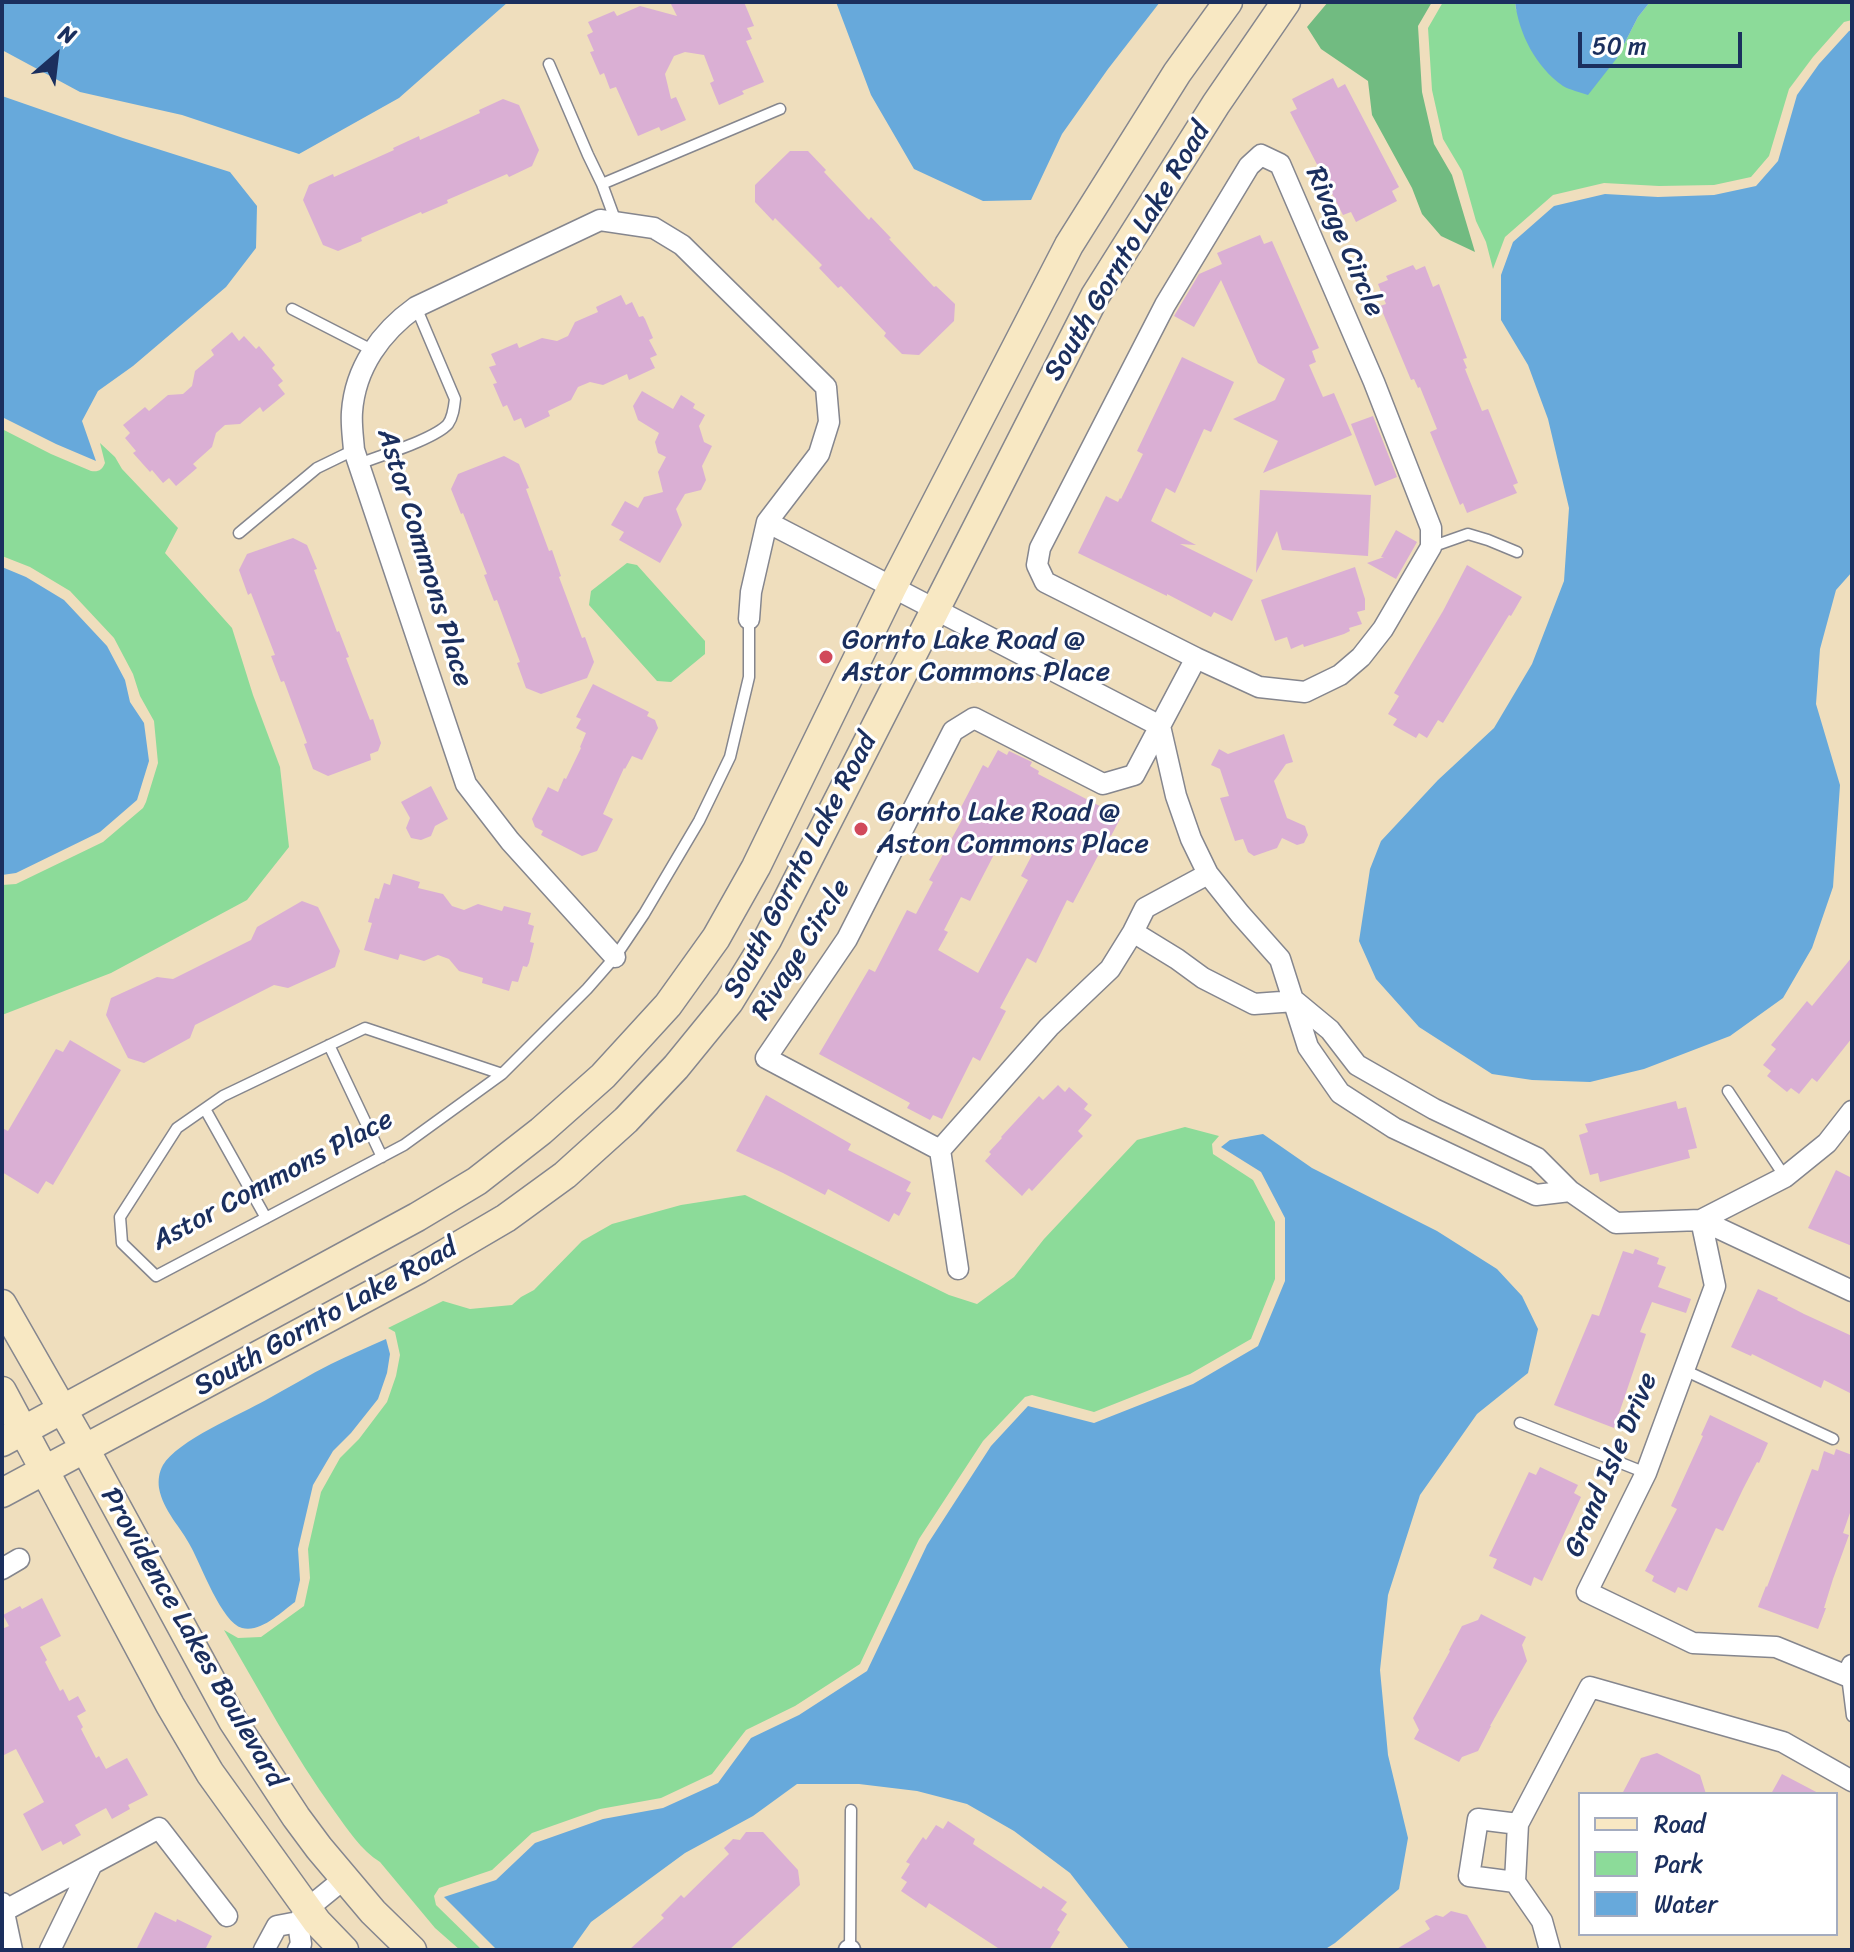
<!DOCTYPE html>
<html>
<head>
<meta charset="utf-8">
<style>
  body { margin:0 }
  #map { position:relative; width:1854px; height:1952px; overflow:hidden; background:#efdebd; font-family:Sriracha,sans-serif }
  canvas { display:block }
  .frame { position:absolute; inset:0; border:4px solid #1b2f5e; pointer-events:none }
  .legend { position:absolute; left:1578px; top:1792px; width:260px; height:144px; box-sizing:border-box; background:#fff; border:2px solid #a4acbf; margin:0; padding:10px 14px; list-style:none; font-size:24px; color:#1b2f5e }
  .legend li { display:flex; align-items:center; gap:16px; height:40px }
  .legend b { width:40px; border:2px solid #a4acbf }
  .north { position:absolute; left:16px; top:16px; width:80px; height:80px; -webkit-text-stroke:6px #fff; paint-order:stroke; rotate:28deg; font-size:22px; font-weight:700; line-height:32px; text-align:center; color:#1b2f5e }
  .north::after { content:''; display:block; margin:auto; width:28px; height:36px; background:#1b2f5e; clip-path:polygon(50% 0,100% 100%,50% 72%,0 100%) }
  .scale { position:absolute; left:1578px; top:32px; width:164px; height:36px; box-sizing:border-box; border:4px solid #1b2f5e; border-top:0; padding-left:10px; font-size:24px; line-height:28px; white-space:nowrap; color:#1b2f5e; -webkit-text-stroke:6px #fff; paint-order:stroke }
</style>
</head>
<body>
<div id="map">
<canvas width="1854" height="1952"></canvas>
<div class="frame"></div>
<ul class="legend">
<li><b style="height:10px;background:#f8e8c3"></b>Road</li>
<li><b style="height:22px;background:#8cdb99"></b>Park</li>
<li><b style="height:22px;background:#67a9db"></b>Water</li>
</ul>
<div class="north">N</div>
<div class="scale">50 m</div>
</div>
<script>
const g = document.querySelector('canvas').getContext('2d');
g.lineJoin = 'round';
function fill(path, color) { g.fillStyle = color; g.fill(path, 'evenodd'); }
function stroke(path, color, width, dash) { g.strokeStyle = color; g.lineWidth = width; g.lineCap = dash ? 'butt' : 'round'; g.setLineDash(dash || []); g.stroke(path); }
function drawText(font, color, halo, rows, align = 'center') {
  g.font = font + ' Sriracha,sans-serif'; g.lineWidth = 6; g.setLineDash([]); g.textBaseline = 'middle'; g.strokeStyle = halo; g.fillStyle = color; for (const [text, x, y, turn = 0] of rows) {
    g.save(); g.translate(x, y); g.rotate((+turn || 0) * Math.PI / 180); g.textAlign = isNaN(turn) ? turn : align; if (halo) g.strokeText(text, 0, 0); g.fillText(text, 0, 0); g.restore();
  }
}
fill(new Path2D(`
  M1443 2H1515L1516 10 1617 58 1638 17 1650 2H1852V20L1844 22 1813 57 1789 89 1769 156 1751 177 1714 185 1659 186 1604 183 1553 195 1505 237 1493 269 1486 242 1476 221 1462 171 1443 139 1432 90 1428 28Z
  M2 429 51 454 91 471C99 472 102 470 105 463L100 443 115 457 122 469 178 528 165 553 232 628 253 695 280 767 289 847 247 900 111 973 2 1015V885L16 884 103 842 143 808 146 802 158 763 154 721 140 696 133 674 114 638 70 591 30 567 2 556Z
  M627 563 637 565 705 641V654L671 682 657 681 589 605 591 591Z
  M1185 1127 1219 1136 1212 1144 1213 1154 1253 1180 1275 1222V1279L1251 1339 1190 1374 1094 1412 1032 1395 1025 1397 983 1441 919 1539 860 1664 795 1706 746 1730 712 1774 661 1798 600 1809 532 1833 492 1870 439 1888 434 1896 436 1905 482 1950H460L435 1928 380 1862C361 1850 348 1830 335 1812 293 1754 260 1691 224 1630L238 1638 261 1637 304 1606 310 1578 308 1549 321 1492 340 1458 359 1439 387 1402 396 1376 400 1355 395 1332 388 1328 443 1301 470 1309 512 1305 521 1297 534 1290 582 1241 612 1224 681 1205 745 1195 949 1295 977 1304 1014 1277 1044 1239 1137 1140Z`), '#8cdb99');
fill(new Path2D(`
  M1328 2H1432L1418 26 1422 92 1434 144 1452 175 1475 252 1441 236 1422 214 1412 188 1372 115 1368 81 1321 49 1307 27Z`), '#71bb81');
fill(new Path2D(`
  M2 2H508L399 98 299 154 182 115 80 92 2 50Z
  M836 2H1160L1108 69 1062 134 1031 200 983 201 914 169 871 95Z
  M1515 2H1650L1638 17 1617 58 1588 95C1580 92 1570 90 1563 86 1536 67 1519 34 1515 2Z
  M1852 30V572L1836 590 1820 649 1816 704 1840 785 1833 887 1812 948 1783 998 1730 1036 1644 1069 1590 1082 1532 1080 1492 1074 1419 1027 1376 979 1359 941 1370 869 1381 841 1438 780 1494 728 1532 664 1564 581 1569 508 1548 419 1528 365 1501 320V275L1513 242 1554 206 1605 194 1658 197 1714 195 1756 186 1778 161 1797 95 1819 64 1849 31Z
  M2 96 123 138 230 172 257 206 256 248 226 287 133 366 98 391 82 421 96 461 56 444 2 417Z
  M2 567 26 577 64 600 107 646 125 680 130 702 144 723 149 761 137 800 100 832 16 873 2 875Z
  M1263 1134 1312 1168 1437 1231 1497 1269 1522 1296 1538 1329 1528 1373 1477 1414 1420 1495 1388 1595 1380 1670 1388 1755 1408 1838 1399 1889 1335 1943 1324 1950H1130L1070 1873 1014 1831 967 1804 917 1791 859 1784H797L753 1816 685 1853 591 1922 571 1950H497L444 1897 496 1880 535 1843 603 1819 663 1808 718 1783 751 1738 799 1715 867 1671 927 1545 991 1446 1028 1406 1094 1423 1193 1384 1258 1346 1285 1281V1218L1261 1172 1221 1147 1230 1140Z
  M386 1339 390 1354 387 1373 378 1399 351 1433 333 1451 313 1485 298 1549 300 1580 295 1602C281 1612 261 1633 242 1628 222 1623 201 1565 191 1547 181 1527 163 1511 159 1488 158 1480 159 1472 163 1465 177 1441 241 1414 266 1400 288 1388 309 1375 331 1364 349 1355 368 1347 386 1339Z`), '#67a9db');
fill(new Path2D(`
  M670 2H744L754 26 747 28 752 39 746 41 764 82 742 91 744 94 719 105 710 83 714 81 704 55 685 52 674 56 665 74 671 99 676 97 686 120 661 131 659 127 638 136 616 87 610 89 604 73 600 75 590 52 594 51 587 35 593 32 588 22 614 11 617 16 640 6 677 16Z
  M1333 78 1338 88 1345 84 1399 187 1392 191 1397 201 1356 222 1351 212 1343 215 1290 112 1297 109 1292 99Z
  M503 99 519 105 539 150 532 166 509 177 507 174 484 184 447 200 448 203 422 214 421 212 361 238 362 241 338 251 323 245 303 200 309 185 333 174 334 177 394 150 393 148 419 136 420 140 480 113 479 110Z
  M790 151H808L826 170 824 172 869 220 871 217 891 238 889 239 934 287 936 286 955 304 954 321 919 355 902 354 884 336 886 333 841 286 838 288 819 268 822 265 775 218 773 221 755 202V185Z
  M1260 235 1264 244 1272 241 1319 348 1312 351 1316 362 1309 365 1323 397 1334 393 1352 435 1263 473 1278 441 1233 419 1275 400 1285 379 1258 363 1221 280 1194 327 1174 316 1199 274 1222 264 1217 253Z
  M1413 265 1416 270 1425 266 1433 287 1439 284 1467 358 1463 359 1467 368 1465 369 1482 411 1488 409 1518 483 1513 485 1517 493 1467 513 1463 503 1460 505 1430 432 1437 429 1420 387 1418 388 1414 379 1411 380 1380 306 1386 304 1378 284 1388 280 1386 276Z
  M621 295 626 305 632 302 639 317 643 316 645 319 653 338 649 340 657 355 650 358 655 368 629 380 627 374 603 385 590 382 578 387 571 400 548 411 550 416 525 428 521 418 514 421 507 405 503 407 493 384 497 383 489 367 496 365 491 354 517 343 519 348 542 338 557 341 568 336 575 322 598 312 596 307Z
  M232 332 239 341 244 336 256 349 259 346 275 365 272 368 283 381 278 385 285 394 263 412 260 407 240 424 225 425 216 433 212 447 193 464 197 468 176 486 169 478 163 483 152 470 150 472 133 453 136 451 125 438 130 433 123 425 145 407 149 411 168 395 183 394 192 386 195 371 214 355 211 350Z
  M1182 357 1234 382 1211 432 1204 429 1175 493 1166 488 1151 521 1196 545 1180 544 1253 580 1232 621 1214 612 1211 617 1167 594V596L1078 553 1106 496 1118 502 1120 498 1121 499 1143 454 1137 451Z
  M642 391 673 409 681 395 695 404 693 408 705 415 699 426 704 442 712 446 702 466 706 480 701 490 685 494 676 509 682 525 660 563 619 540 624 532 611 525 625 501 638 508 644 497 663 492 658 472 666 457 658 453 655 442 659 433 638 420 633 406Z
  M1373 416 1397 477 1375 486 1351 424Z
  M504 456 519 464 529 488 526 489 549 551 552 550 561 576 559 577 582 638 585 637 594 662 587 678 541 694 526 688 517 663 520 662 497 600 494 601 484 575 487 574 463 513 461 514 451 489 458 474Z
  M1260 490 1371 495 1368 556 1282 550 1277 531 1256 573Z
  M1396 530 1417 542 1396 579 1367 563 1384 557H1381Z
  M293 538 307 545 317 569 314 570 337 632 339 631 349 657 346 658 370 720 373 719 381 743 378 751 370 754 371 760 328 776 313 769 304 744 307 743 284 681 281 682 271 656 275 655 251 593 248 595 239 570 247 554Z
  M1467 565 1522 597 1511 616 1509 615 1443 723 1438 720 1427 738 1419 733 1416 738 1393 725 1397 719 1388 714 1399 696 1394 693 1443 611Z
  M1355 567 1365 599V610L1357 612 1362 624 1349 628 1350 631 1344 634 1304 647 1303 644 1291 649 1287 637 1275 641 1261 600Z
  M593 684 649 712 647 716 655 720 658 728 642 760 632 756 625 769 624 768 603 814 613 819 597 851 582 856 541 835 543 831 535 827 532 819 548 787 558 792 564 778 566 779 581 748 580 747 586 733 576 728 581 719 576 717Z
  M1284 734 1293 762 1286 764 1274 781 1287 818 1305 826 1308 835 1304 843 1297 845 1282 838 1277 848 1254 856 1248 852 1243 839 1235 841 1220 798 1229 796 1220 769 1211 765 1219 749 1228 754Z
  M998 750 1007 755 1009 751 1032 762 1030 766 1039 771 1038 774 1121 817 1111 836 1109 835 1073 903 1067 900 1036 963 1027 958 1000 1008 1006 1011 980 1061 973 1057 942 1119 933 1115 930 1120 907 1108 910 1103 819 1054 869 969 875 972 907 910 916 914 933 882 929 880 963 818 957 815 983 765 988 768ZM1002 839 1032 855 1021 876 1028 880 978 973 938 950 948 932 944 930 961 897 970 901Z
  M431 786 448 819 435 826 431 836 421 840 411 838 406 828 410 818 401 802Z
  M393 874 420 882 418 888 443 894 452 906 464 910 478 904 502 911 504 906 531 913 528 924 534 926 530 942 534 943 529 963 527 967 523 966 518 982 512 981 509 991 482 983 483 978 459 971 449 959 438 955 424 961 400 954 398 960 364 950 372 923 368 922 375 898 379 899 384 883 390 885Z
  M302 901 318 907 340 951 335 967 288 988 274 985 203 1021 195 1025 190 1038 144 1063 128 1058 106 1015 111 998 157 977 173 979 251 940 257 927Z
  M1852 957V1038L1817 1082 1812 1078 1799 1094 1791 1088 1787 1092 1767 1076 1771 1071 1763 1065 1776 1049 1771 1045 1807 1001 1812 1006Z
  M70 1040 121 1070 53 1185 46 1181 38 1194 2 1172V1128L8 1131 56 1049 63 1052Z
  M1058 1085 1065 1092 1069 1087 1088 1104 1084 1109 1092 1115 1078 1131 1083 1136 1077 1142 1032 1191 1029 1188 1022 1196 985 1161 991 1154 989 1152 1002 1138 1001 1137 1039 1096 1043 1100Z
  M766 1095 851 1144 848 1150 911 1182 906 1191 911 1193 899 1216 894 1213 889 1222 828 1189 825 1195 783 1173 736 1151Z
  M1676 1101 1678 1109 1686 1107 1697 1148 1688 1150 1690 1158 1600 1182 1598 1173 1590 1175 1579 1135 1588 1132 1585 1124Z
  M1836 1170 1852 1178V1246L1808 1228Z
  M1635 1249 1659 1258 1657 1264 1666 1267 1658 1287 1691 1299 1686 1313 1652 1302 1640 1332 1646 1334 1614 1428 1554 1405 1592 1314 1599 1316 1623 1251 1633 1254Z
  M1758 1289 1778 1298 1777 1300 1804 1314 1852 1336V1394L1824 1380 1821 1388 1752 1354 1751 1356 1731 1347Z
  M1710 1415 1768 1443 1759 1463 1757 1462 1743 1489 1723 1531 1716 1528 1687 1591 1678 1587 1675 1593 1652 1581 1654 1576 1645 1571 1677 1509 1671 1506 1703 1436 1701 1435Z
  M1836 1449 1852 1455V1507L1843 1533 1849 1535 1833 1579 1824 1608H1826L1818 1629 1758 1607 1766 1586 1767 1587 1812 1469 1818 1471 1824 1451 1834 1455Z
  M1540 1467 1578 1485 1574 1493 1581 1497 1542 1581 1534 1577 1531 1586 1493 1568 1497 1559 1489 1556 1529 1472 1536 1475Z
  M42 1598 61 1636 40 1647 47 1660 45 1662 60 1691 63 1689 69 1701 78 1696 86 1711 77 1716 83 1727 81 1729 96 1758 99 1756 106 1769 127 1758 148 1795 128 1805 130 1809 112 1819 106 1808 75 1825 81 1835 63 1845 61 1841 42 1851 23 1814 44 1802 16 1749 2 1756V1629L9 1626 3 1615 20 1606 22 1609Z
  M1481 1614 1526 1637 1522 1645 1527 1661 1490 1726H1491L1478 1751 1462 1757 1459 1762 1414 1739 1419 1730 1413 1718 1450 1651 1449 1650 1462 1626 1478 1620Z
  M1657 1753 1700 1775 1706 1794H1622L1641 1758Z
  M1782 1774 1820 1794H1771Z
  M948 1821 975 1839 973 1844 1041 1889 1043 1886 1067 1902 1061 1910 1067 1914 1057 1930 1060 1932 1049 1950H1001L929 1903 926 1908 901 1891 907 1882 901 1878 910 1864 906 1862 923 1837 926 1840 936 1825 943 1829Z
  M746 1832H763L798 1870 800 1885 729 1950H629L664 1918 661 1915 681 1895 684 1898 729 1854 724 1848 733 1839 740 1840Z
  M1451 1911 1467 1915 1488 1950H1395L1430 1929 1425 1921 1436 1915 1443 1917Z
  M155 1912 176 1922 177 1919 212 1936 205 1950H136Z`), '#daafd4');
const lane = new Path2D(`
  M549 64 588 155 602 184
  M616 222 602 184 780 109
  M292 309 372 350
  M359 464C379 456 435 439 448 424 453 417 454 408 455 399L416 307
  M239 533 317 468 354 450
  M1431 547 1468 534 1488 540 1517 552
  M329 1045 382 1157
  M502 1074 365 1028 223 1096 177 1128 120 1217 122 1243 156 1276 404 1145 502 1074 587 989 615 957 644 914 699 821 730 757 749 677V619
  M1728 1091 1785 1177
  M205 1109 266 1218
  M1684 1370 1833 1439
  M1520 1423 1646 1473
  M1847 1676 1852 1716
  M850 1950 851 1810`);
const street = new Path2D(`
  M1261 155 1280 164 1374 382 1431 528V547L1383 629 1361 657 1340 675 1305 692 1259 687 1196 658 1045 582 1037 565 1040 548 1165 305 1249 166Z
  M767 522 1160 726 1176 796 1191 839 1208 874 1240 914 1280 959 1308 1047 1340 1093 1394 1128 1536 1195 1570 1191
  M1196 658 1134 775 1103 784 974 718 953 731 847 939 766 1058 940 1150 1049 1027 1110 969 1133 932 1145 908 1208 874
  M1133 932 1177 959 1203 978 1254 1004 1295 1001
  M615 957 510 841 466 784 354 450C353 437 351 424 352 412 355 368 381 332 416 307L600 220 654 228 682 245 826 387 829 422 819 454 767 522 751 592 749 619
  M1295 1001 1330 1030 1357 1065 1434 1109 1537 1158 1570 1191 1616 1223 1701 1220 1852 1291
  M1852 1111 1827 1143 1785 1177 1701 1220 1715 1286 1646 1473 1587 1592 1693 1643 1776 1647 1847 1676 1852 1665
  M940 1150 958 1269
  M2 1569 19 1559
  M1515 1882 1469 1876 1478 1819 1518 1824
  M2 1903 12 1950
  M4 1911 159 1828 227 1916
  M298 1922 301 1944 298 1950
  M50 1950 92 1864
  M264 1950 277 1926 298 1922 307 1909 345 1878
  M849 1950H850
  M1550 1950 1542 1921 1515 1882 1518 1824 1590 1687 1783 1742 1852 1781`);
const secondary = new Path2D(`
  M2 1304 85 1449 233 1721 296 1817 319 1848 373 1912 412 1950
  M2 1391 170 1705 210 1773 317 1922 344 1950
  M2 1442 417 1217 477 1181 541 1131 603 1076 668 1005 716 938 756 867 892 588 1069 245 1177 73 1228 2
  M2 1493 419 1269 506 1218 565 1175 626 1120 676 1067 729 1002 767 940 1095 296 1216 104 1286 2`);
stroke(lane, '#85868e', 13);
stroke(street, '#85868e', 23);
stroke(secondary, '#85868e', 31);
stroke(lane, '#fff', 10);
stroke(street, '#fff', 20);
stroke(secondary, '#f8e8c3', 28);
for (const [x, y, r, color] of [
  [826,657,8,"#d1495b"],
  [861,829,8,"#d1495b"]
]) { const dot = new Path2D(); dot.arc(x, y, r, 0, 2 * Math.PI); g.fillStyle = color; g.fill(dot); stroke(dot, '#fff', 3); }
drawText('28px', '#1b2f5e', '#fff', [
  ["Rivage Circle",1344,242,67],
  ["South Gornto Lake Road",1128,252,-59],
  ["Astor Commons Place",424,558,73],
  ["South Gornto Lake Road",801,866,-62],
  ["Rivage Circle",802,950,-58],
  ["Astor Commons Place",273,1181,-28],
  ["South Gornto Lake Road",326,1318,-29],
  ["Grand Isle Drive",1612,1465,-67],
  ["Providence Lakes Boulevard",192,1638,60]
]);
drawText('28px', '#1b2f5e', '#fff', [
  ["Gornto Lake Road @",842,641],
  ["Astor Commons Place",842,673],
  ["Gornto Lake Road @",877,813],
  ["Aston Commons Place",877,845]
], 'left');
</script>
</body>
</html>
